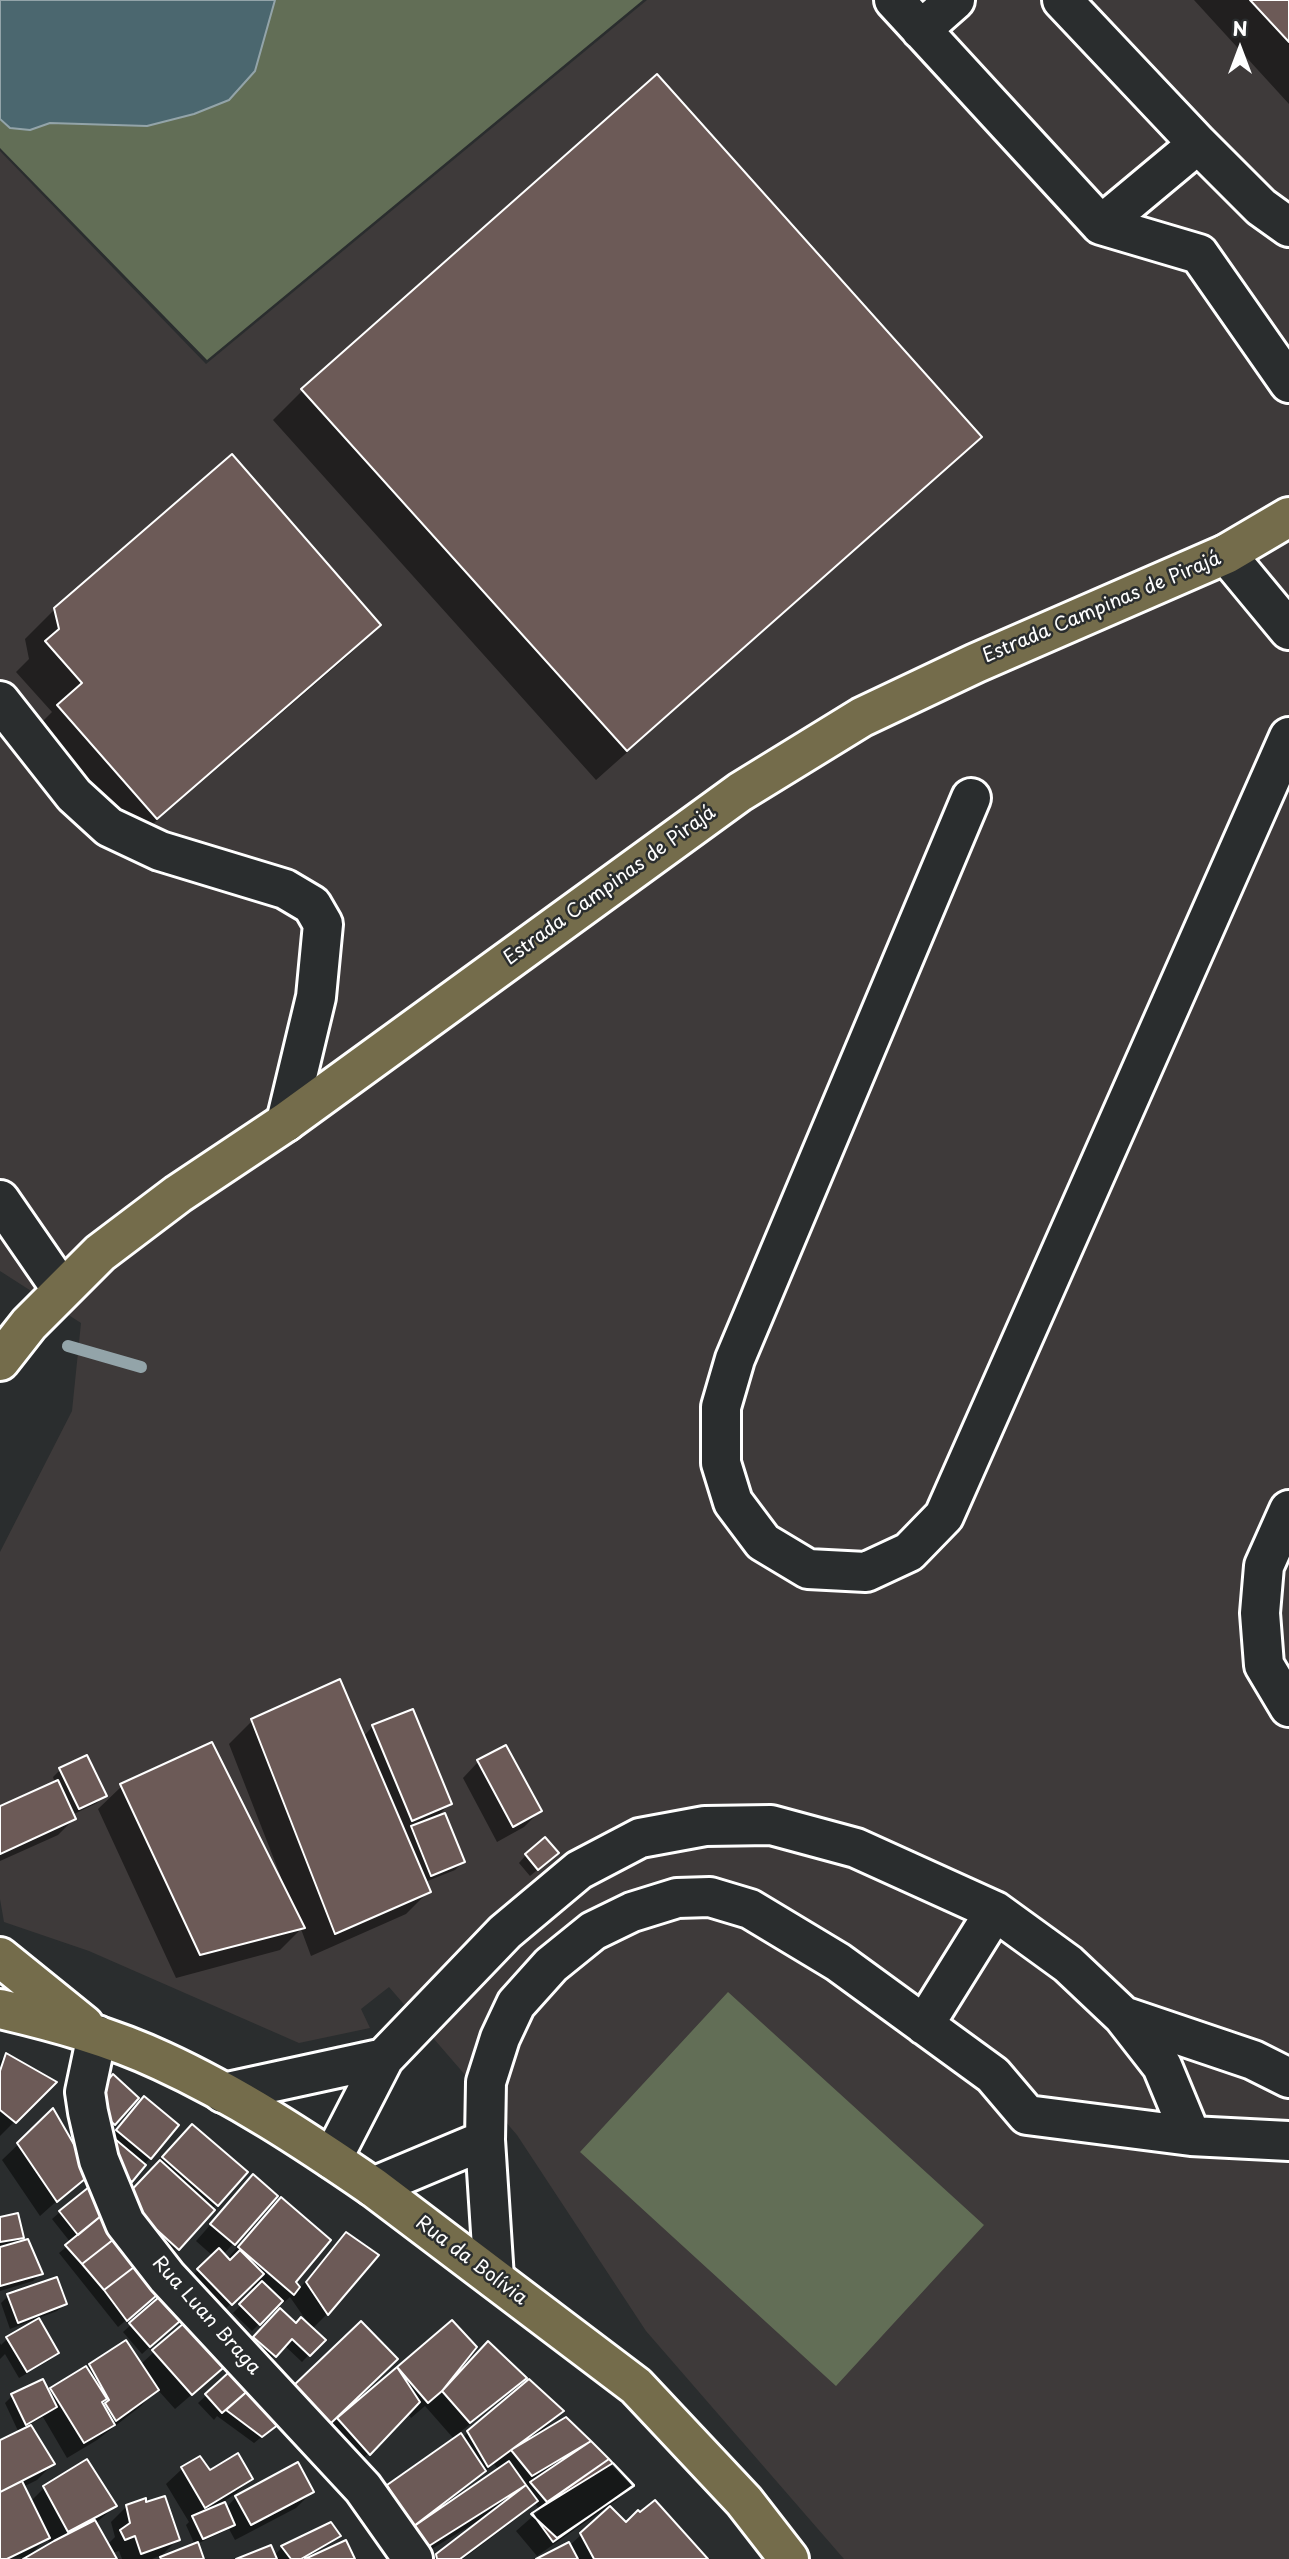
<!DOCTYPE html>
<html>
<head>
<meta charset="utf-8">
<style>
  body { margin:0 }
  #map { position:relative; width:1289px; height:2559px; overflow:hidden; background:#2a2d2e; font-family:"Playpen Sans",sans-serif }
  canvas { display:block }
  .north { position:absolute; left:1205px; top:14px; width:70px; height:70px; -webkit-text-stroke:5px #2a2d2e; paint-order:stroke; rotate:0deg; font-size:19px; font-weight:700; line-height:28px; text-align:center; color:#fff }
  .north::after { content:''; display:block; margin:auto; width:24px; height:32px; background:#fff; clip-path:polygon(50% 0,100% 100%,50% 72%,0 100%) }
</style>
</head>
<body>
<div id="map">
<canvas width="1289" height="2559"></canvas>
<div class="north">N</div>
</div>
<script>
const g = document.querySelector('canvas').getContext('2d');
g.lineJoin = 'round';
function fill(path, color) { g.fillStyle = color; g.fill(path, 'evenodd'); }
function stroke(path, color, width, dash) { g.strokeStyle = color; g.lineWidth = width; g.lineCap = dash ? 'butt' : 'round'; g.setLineDash(dash || []); g.stroke(path); }
function drawText(font, color, halo, rows, align = 'center') {
  g.font = font + ' "Playpen Sans",sans-serif'; g.lineWidth = 5; g.setLineDash([]); g.textBaseline = 'middle'; g.strokeStyle = halo; g.fillStyle = color; for (const [text, x, y, turn = 0] of rows) {
    g.save(); g.translate(x, y); g.rotate((+turn || 0) * Math.PI / 180); g.textAlign = isNaN(turn) ? turn : align; if (halo) g.strokeText(text, 0, 0); g.fillText(text, 0, 0); g.restore();
  }
}
fill(new Path2D(`
  M647 0H1289V2559H844L646 2331 517 2135 389 1987 361 2009 370 2028 299 2043 89 1951 4 1922 0 1899V1552L72 1411 81 1323 0 1271V151L206 364Z`), '#3e3a3a');
fill(new Path2D(`
  M0 0H643L207 360 0 148Z
  M728 1992 984 2225 836 2386 580 2152Z`), '#626e56');
const water = new Path2D(`
  M0 0H275L255 71 229 100 194 114 147 126 50 123 30 130 10 128 0 119Z`);
fill(water, '#4b676f');
stroke(water, '#93a4a9', 2);
fill(new Path2D(`
  M1194 0H1289V104Z
  M303 390 979 437 949 466 596 780 273 420Z
  M55 609 378 625 349 655 126 847 28 736 52 712 16 672 29 659 25 639Z
  M252 1721 363 1737 373 1726 449 1804 435 1819 463 1862 455 1870 425 1882 429 1891 406 1914 311 1956 301 1929 280 1950 176 1978 98 1809 122 1786 278 1878 281 1877 229 1744Z
  M478 1762 540 1811 524 1827 497 1842 463 1778Z
  M60 1770 104 1795 97 1803 72 1815 74 1819 58 1835 0 1861V1808L55 1783 53 1777Z
  M526 1855 549 1860 530 1876 519 1863Z
  M6 2055 54 2082 0 2136V2061Z
  M137 2106 150 2158 124 2188 110 2139Z
  M53 2111 88 2173 40 2216 2 2160Z
  M177 2142 245 2173 162 2264 154 2297 118 2327 59 2253 71 2243 52 2219 60 2212 109 2216Z
  M253 2177 275 2196 223 2255 227 2259 266 2215 294 2281 299 2289 346 2234 327 2314 312 2329 323 2340 302 2362 284 2345 267 2363 247 2345 279 2312 275 2308 252 2331 233 2313 255 2291 250 2286 223 2311 191 2277 213 2256 196 2241ZM290 2297 308 2323 307 2324 296 2325 277 2309Z
  M0 2219 22 2237 14 2245 41 2273 33 2281 0 2291Z
  M166 2293 177 2322 142 2354 123 2332Z
  M8 2296 65 2304 57 2311 10 2329 1 2303Z
  M451 2322 453 2376 455 2378H524L509 2393 459 2433 463 2438 468 2432 562 2411 541 2432 565 2419 631 2485 616 2501 537 2556 516 2531 540 2510 534 2502 520 2516 463 2559H433L479 2523 478 2521 415 2559 372 2502 388 2486 454 2439 425 2406 411 2418 407 2413 353 2469 321 2432 396 2359 345 2409 347 2411ZM494 2464 499 2470 454 2501 453 2498Z
  M8 2338 57 2353 50 2360 19 2378 5 2354 0 2359V2343L1 2345Z
  M126 2343 140 2365 154 2352 212 2377 175 2409 157 2389 141 2406 97 2440 67 2458 43 2417 29 2425 53 2464 37 2480 23 2487 30 2502 44 2488 115 2506 95 2524 107 2545 115 2537 111 2522 127 2506 178 2539 162 2555 152 2559H122L119 2551 112 2553 115 2559H26L25 2557 0 2559V2442L19 2433 5 2403 12 2396 48 2393ZM47 2538 51 2545 29 2556Z
  M239 2365 285 2418 254 2443 217 2416 214 2420 198 2403Z
  M182 2469 251 2478 235 2494 223 2502 226 2508 236 2497 312 2492 296 2508 235 2540 229 2529 197 2544 202 2559H160L195 2545 186 2525 189 2522 166 2484Z
  M610 2508 626 2524 706 2559H540L569 2546Z
  M339 2536 331 2543 309 2556 310 2558 353 2559H278L275 2555 282 2547Z`), '#0007');
stroke(new Path2D(`
  M68 1346 141 1367`), '#93a4a9', 12);
const building = new Path2D(`
  M1250 0H1289V42Z
  M657 74 982 437 627 751 301 389Z
  M232 454 381 625 157 819 57 705 82 683 45 641 59 629 54 608Z
  M340 1679 431 1892 335 1934 251 1719Z
  M413 1709 452 1804 412 1821 372 1725Z
  M212 1742 305 1928 200 1955 120 1784Z
  M506 1745 542 1811 513 1827 477 1760Z
  M87 1755 107 1796 79 1809 59 1768Z
  M58 1780 76 1819 0 1854V1806Z
  M445 1813 465 1862 431 1876 411 1826Z
  M545 1837 559 1853 538 1870 525 1854Z
  M6 2053 57 2082 16 2123 0 2110V2071Z
  M113 2074 139 2098 115 2125 89 2102Z
  M144 2096 179 2125 151 2159 116 2130Z
  M53 2108 91 2174 57 2202 17 2143Z
  M192 2124 248 2172 218 2206 162 2157Z
  M115 2139 146 2165 132 2182 101 2156Z
  M160 2160 215 2210 179 2250 157 2230 152 2235 123 2199Z
  M253 2174 278 2196 235 2245 210 2224Z
  M89 2187 107 2211 78 2235 59 2211Z
  M281 2197 331 2240 296 2282 300 2287 294 2295 238 2247Z
  M107 2211 123 2232 82 2264 65 2245Z
  M18 2213 24 2238 0 2242V2217Z
  M123 2232 142 2261 104 2290 82 2264Z
  M346 2232 379 2255 328 2315 306 2282Z
  M28 2239 43 2274 0 2286V2247Z
  M219 2248 230 2260 240 2250 264 2274 232 2305 197 2269Z
  M142 2261 164 2289 127 2321 104 2290Z
  M57 2277 67 2304 18 2323 7 2294Z
  M262 2281 283 2301 260 2325 239 2304Z
  M166 2291 187 2315 150 2347 129 2323Z
  M280 2308 296 2323 301 2317 326 2340 310 2356 292 2339 276 2357 253 2337Z
  M39 2318 59 2353 27 2372 6 2337Z
  M190 2318 230 2362 192 2395 152 2350Z
  M452 2320 477 2347 442 2391 428 2403 397 2367Z
  M361 2321 398 2359 329 2425 292 2387Z
  M126 2340 159 2390 116 2421 105 2403 109 2400 89 2364Z
  M488 2341 527 2378 470 2423 442 2391Z
  M239 2363 259 2381 222 2413 205 2394Z
  M86 2366 107 2399 102 2402 115 2425 84 2443 50 2388Z
  M397 2367 420 2402 370 2455 337 2418Z
  M43 2379 57 2407 26 2425 11 2394Z
  M529 2379 564 2411 488 2467 467 2431Z
  M259 2381 287 2418 262 2437 226 2410Z
  M566 2417 591 2441 532 2476 511 2450Z
  M31 2425 55 2464 0 2492V2440Z
  M461 2433 486 2471 410 2529 387 2485Z
  M591 2441 609 2459 547 2502 530 2482Z
  M238 2453 253 2479 205 2508 181 2467 200 2456 210 2470Z
  M87 2459 117 2506 68 2532 43 2486Z
  M609 2459 634 2486 557 2538 531 2514Z
  M509 2461 526 2485 429 2546 410 2529Z
  M298 2462 314 2492 251 2525 235 2496Z
  M613 2463 634 2485 553 2542 532 2513Z
  M22 2481 50 2538 7 2559H0V2492Z
  M526 2485 538 2501 460 2559H437L436 2554Z
  M165 2496 180 2540 141 2554 135 2536 125 2540 120 2530 130 2523 126 2505 146 2498V2502Z
  M655 2500 708 2559H594L580 2533 610 2506 626 2522 638 2510 640 2512Z
  M225 2502 235 2525 203 2539 192 2516Z
  M95 2520 117 2559H23L54 2541Z
  M331 2522 341 2536 301 2559H291L281 2546Z
  M346 2540 355 2559H305Z
  M198 2542 204 2559H161L160 2557Z
  M569 2542 578 2559H536Z
  M271 2545 277 2559H236Z`);
fill(building, '#6c5a57');
stroke(building, '#fff', 2);
const minor = new Path2D(`
  M894 0 1101 225 1199 254 1289 383
  M1062 0 1198 144 1261 207 1289 227
  M921 30 955 0
  M1101 225 1198 144
  M1226 554 1289 630
  M0 701 74 795 109 827 160 851 285 889 312 905 323 924 316 997 286 1122
  M971 798 735 1359 721 1407V1463L733 1502 763 1542 808 1569 866 1572 909 1552 944 1516 1289 737
  M0 1200 62 1290
  M1289 1510 1264 1566 1260 1613 1264 1665 1289 1707
  M1123 2016 1253 2060 1289 2078
  M924 2025 995 1911
  M97 2035 85 2092 88 2112 99 2160 125 2223 167 2277 363 2488 413 2559
  M223 2093 384 2058
  M332 2159 384 2058 505 1932 579 1870 640 1838 705 1826 771 1825 856 1848 995 1911 1068 1964 1123 2016 1162 2066 1191 2136
  M373 2187 485 2140
  M494 2278 485 2140 486 2082 500 2038 516 2004 551 1965 593 1931 632 1912 677 1898 710 1897 750 1909 838 1962 993 2075 1027 2115 1191 2136 1289 2141`);
const major = new Path2D(`
  M0 1361 29 1324 100 1253 178 1194 286 1122 740 792 862 717 976 663 1226 554 1289 517
  M0 1957 84 2025
  M0 2009C55 2022 111 2037 162 2061 236 2095 306 2141 373 2187L636 2386 744 2501 789 2559`);
stroke(minor, '#fff', 44);
stroke(major, '#fff', 44);
stroke(minor, '#2a2d2e', 38);
stroke(major, '#746c4b', 38);
drawText('19px', '#fff', '#2a2d2e', [
  ["Estrada Campinas de Pirajá",1102,608,-23],
  ["Estrada Campinas de Pirajá",610,886,-36],
  ["Rua da Bolívia",471,2261,37],
  ["Rua Luan Braga",206,2316,48]
]);
</script>
</body>
</html>
